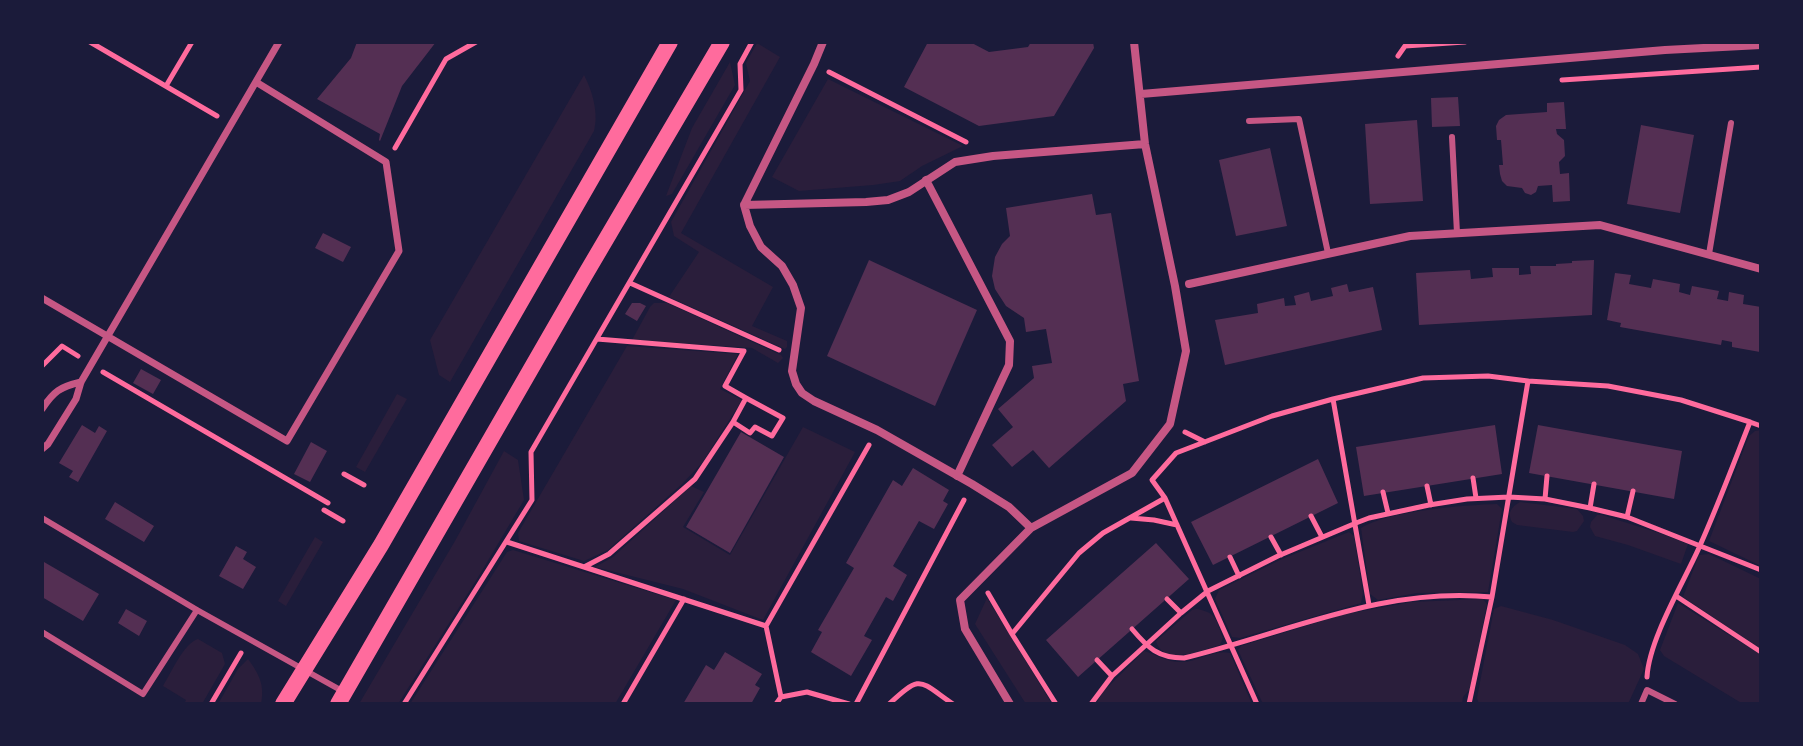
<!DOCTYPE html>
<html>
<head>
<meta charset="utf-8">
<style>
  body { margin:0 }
  #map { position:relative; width:1803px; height:746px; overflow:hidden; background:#1b1b3a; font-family:Quicksand,sans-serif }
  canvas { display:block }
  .frame { position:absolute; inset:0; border:44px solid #1b1b3a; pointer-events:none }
</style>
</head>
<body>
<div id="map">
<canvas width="1803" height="746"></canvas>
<div class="frame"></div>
</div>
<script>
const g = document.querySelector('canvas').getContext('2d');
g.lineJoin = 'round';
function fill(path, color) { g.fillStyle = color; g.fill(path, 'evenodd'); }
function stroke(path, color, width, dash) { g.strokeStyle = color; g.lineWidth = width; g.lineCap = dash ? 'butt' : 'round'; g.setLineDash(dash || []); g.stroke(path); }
fill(new Path2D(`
  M757 43 780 57 681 233 773 287 752 326 787 341V347L785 349 669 297 699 252 674 236 671 222 750 81 746 63Z
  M730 62 735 85 672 194 666 196 692 128Z
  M584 75C592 90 599 113 594 131L450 382 439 375 430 340Z
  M828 79 963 146 922 166 900 181 873 185 799 191 772 177Z
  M654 303H667L781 355 783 358 778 363 752 348 632 340 650 307Z
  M627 346 738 354 720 389 742 400 702 463 682 484 608 550 584 561 519 541 518 533Z
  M397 394 407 399 365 472 356 467Z
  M803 427 855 452 763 620 683 589 595 567 613 557 691 486 704 492 683 527 730 555Z
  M1761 430V566L1709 541 1749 436 1755 431Z
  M504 451 518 460 524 500 477 579 398 704H359L455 541Z
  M1520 502 1577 509 1583 516 1584 521 1577 531 1573 532 1517 525 1512 522C1507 513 1511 507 1520 502Z
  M1497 504 1502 509 1488 592 1417 593 1378 600 1370 594 1361 528C1387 511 1465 505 1497 504Z
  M1597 515H1602L1662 534 1688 544 1681 564 1628 545 1595 536 1590 527 1591 522Z
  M1349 532 1354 536 1363 593 1361 603 1240 638 1232 637 1215 599 1219 590 1282 559Z
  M315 537 323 542 286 606 278 601Z
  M513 550 676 600 615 704H410L507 552Z
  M1709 554 1761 579V649L1683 597 1699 555Z
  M987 598 1052 704H1026L975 624Z
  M1483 599 1487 604 1470 689 1463 697 1462 704H1263L1238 650 1241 646 1341 615 1411 602Z
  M1678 603 1761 655V704H1743L1664 656 1660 650Z
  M1501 606 1553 620 1625 645 1638 654 1644 669 1628 704H1479L1477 698 1494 609Z
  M1197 609C1218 613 1216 621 1223 638L1220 645C1203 650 1163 667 1156 641L1192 610Z
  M198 639 222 653 225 664 202 704H184L186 700 163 686C171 673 184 643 198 639Z
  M1144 651C1157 655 1169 663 1183 662 1199 661 1215 649 1230 653L1252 704H1096L1103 692Z
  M248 659C259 674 265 685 261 704H218L238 669Z`), '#2a1e3b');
fill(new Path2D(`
  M357 42H436L402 86 380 141 379 140 380 134 317 99 351 58Z
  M928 42H970L989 52 1028 47 1031 42H1093L1094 48 1054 116 979 126 904 87Z
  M1458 97 1460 126 1432 127 1431 98Z
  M1564 102 1566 129H1556L1557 134 1564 140 1565 156 1559 162 1560 174 1569 173 1570 201 1553 202 1552 185 1538 186 1536 192 1531 195 1525 193 1522 188 1507 186 1502 181 1500 174 1499 165H1503L1501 140H1497L1496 126 1499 120 1506 115 1547 112V103Z
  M1417 120 1423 201 1370 204 1365 124Z
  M1641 125 1694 135 1680 213 1627 204Z
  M1270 148 1287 226 1236 236 1219 160Z
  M1092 194 1096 215 1111 213 1139 381 1123 384 1126 401 1049 468 1033 450 1012 467 992 445 1013 427 998 409 1034 378 1032 366 1052 363 1046 329 1026 332 1024 318 1006 306 995 289 992 276 995 257 1002 244 1010 236 1006 208Z
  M323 233 351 247 343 262 315 248Z
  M869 260 977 310 935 406 827 356Z
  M1594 260 1592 315 1419 325 1416 273 1470 270 1471 279 1493 277 1492 268H1519V275L1531 274 1530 266H1556V264L1572 263V261Z
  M1615 273 1631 275 1629 284 1651 288 1653 279 1680 284 1679 292 1690 295 1692 286 1719 291 1717 299 1728 301 1729 292 1744 295 1743 304 1761 307 1760 352 1732 347V342L1722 340 1721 345 1620 327 1621 323 1607 320Z
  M1347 284 1349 292 1373 287 1382 330 1225 365 1215 320 1258 313 1257 304 1284 298 1285 306 1296 305 1294 296 1309 292 1311 301 1333 296 1331 288Z
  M632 303H640L646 306 637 321 625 314Z
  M141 369 161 380 153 394 133 383Z
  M82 425 95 433 99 426 107 431 78 482 69 477 73 471 59 463Z
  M1495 425 1502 474 1364 496 1356 447Z
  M1538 425 1682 451 1674 499 1529 473Z
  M741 432 784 457 730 553 686 527Z
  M311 442 327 451 310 482 294 474Z
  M1318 459 1338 503 1213 565 1191 522Z
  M913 468 949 490 943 501 948 504 934 529 919 521 893 566 907 575 893 601 886 597 864 636 872 640 851 676 811 652 822 632 818 630 854 568 846 563 893 480 902 486Z
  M115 502 154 526 144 542 105 519Z
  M1156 543 1189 579 1078 677 1046 640Z
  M236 546 247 552 243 559 256 567 243 589 219 576Z
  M44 562 99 594 83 621 42 597V566Z
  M126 609 147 621 139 636 118 623Z
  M725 652 762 674 755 685 760 688 751 704H683L706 665 714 670Z`), '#542f53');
stroke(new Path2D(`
  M90 42 217 116
  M1398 56 1405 46 1465 42
  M829 72 966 142
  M1562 80 1761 67
  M166 86 192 42
  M395 148 446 59 476 42
  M630 283 779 350
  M597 339 744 351 725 386 746 398
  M42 366 62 346 78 356
  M103 372 328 503
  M1333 399 1423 378 1488 376 1528 381
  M1750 422 1761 426
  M1185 432 1205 442
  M344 474 364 485
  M1473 478 1476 498
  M1427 486 1431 505
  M1383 492 1388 513
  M1165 498 1257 704
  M1545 499 1547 476
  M1590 508 1594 484
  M324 510 343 521
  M1311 516 1322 537
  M1627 517 1633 491
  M1131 518 1154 520 1177 525
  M1271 537 1281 555
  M507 542 766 626
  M1230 557 1239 576
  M584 567 609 554 695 479 733 422 750 433 755 427 772 436 783 418 746 398 733 422
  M988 593 1012 634
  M1676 596 1761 652
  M1167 599 1181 613
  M1132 629C1148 648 1158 658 1184 658 1287 633 1383 586 1492 597L1528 381 1608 386 1681 400 1750 422C1733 465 1717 508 1698 550 1682 585 1649 640 1647 677
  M1097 660 1112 676
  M781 697 807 692 849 704
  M211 704 241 653
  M404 704 532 500 531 452 741 90 740 64 752 42
  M623 704 684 599
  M776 704 781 697 766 626 869 445
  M856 704 964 500
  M889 704C922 674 918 680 953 704
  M1056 704 1012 634 1079 553 1103 533 1165 498 1152 480 1176 453 1272 416 1333 399 1369 605
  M1091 704 1112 676 1181 613 1208 591 1278 556 1356 523 1369 518 1429 505 1467 499 1509 497 1545 499 1590 508 1627 517 1761 570
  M1469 704 1492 597`), '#ff6b9d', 5);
stroke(new Path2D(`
  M1249 121 1299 119 1328 253
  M1452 137 1457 233
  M1709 254 1731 123
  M42 518 197 610 344 692
  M42 632 143 694 197 610
  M1641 704 1647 690 1675 704`), '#c65784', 6);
stroke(new Path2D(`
  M42 298 287 441 399 251 386 162 256 82
  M42 409C54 391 60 387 81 382
  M42 449 48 444 76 399 81 382 279 42`), '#c65784', 7);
stroke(new Path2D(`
  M823 42 814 64 744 205 750 226 761 247 782 266 793 285 801 308 792 371 796 384 802 393 814 401 877 430 972 484 1009 507 1031 528
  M1141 94 1665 50 1761 45
  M926 180 1010 341 1009 365 957 476
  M744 205 866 202 888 200 909 192 955 162 993 156 1145 144
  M1189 284 1410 236 1600 225 1761 269
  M1010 704 965 629 960 600 1031 528 1132 473 1170 424 1186 351 1175 286 1145 144 1134 42`), '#c65784', 8);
stroke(new Path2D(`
  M283 704 381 545 670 42
  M338 704 585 275 722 42`), '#ff6b9d', 16);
</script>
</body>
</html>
